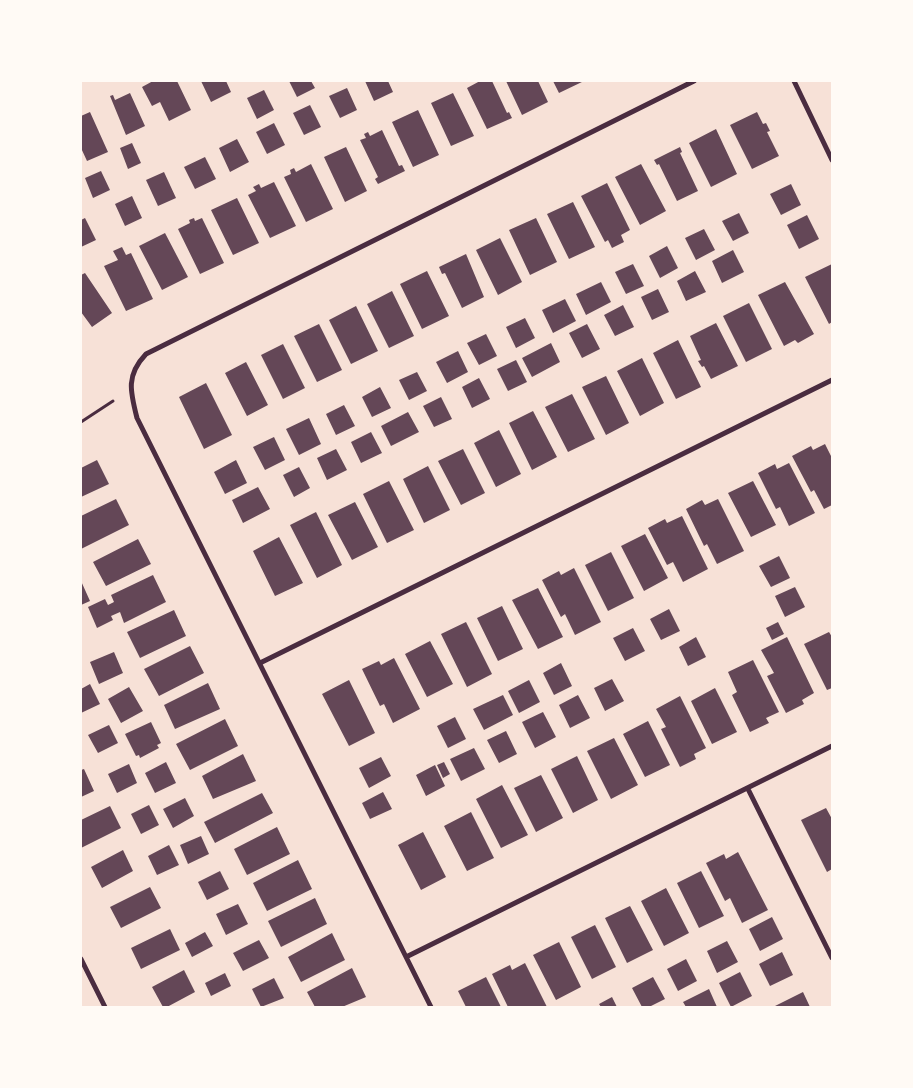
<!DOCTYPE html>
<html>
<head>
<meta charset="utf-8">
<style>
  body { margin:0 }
  #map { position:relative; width:913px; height:1088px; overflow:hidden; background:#f7e1d7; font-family:Helvetica,sans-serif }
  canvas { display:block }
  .frame { position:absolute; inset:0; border:82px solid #fffaf5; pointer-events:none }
</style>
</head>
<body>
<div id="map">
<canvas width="913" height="1088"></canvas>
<div class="frame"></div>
</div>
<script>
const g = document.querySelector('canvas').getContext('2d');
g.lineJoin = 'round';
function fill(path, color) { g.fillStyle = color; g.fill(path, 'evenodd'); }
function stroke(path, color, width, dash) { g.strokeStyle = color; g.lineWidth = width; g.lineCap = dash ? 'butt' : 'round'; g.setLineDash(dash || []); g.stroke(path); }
fill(new Path2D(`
  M153 81H177L191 110 169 121 160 102 152 106 142 87Z
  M201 81H226L231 92 211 102Z
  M289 81H311L315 88 297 97Z
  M365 81H388L393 92 374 101Z
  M480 81H492L507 113 509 112 512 118 487 129 467 88Z
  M506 81H538L548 102 522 115Z
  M553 81H584L559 93Z
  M347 88 357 110 340 118 329 96Z
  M264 90 274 110 257 119 247 98Z
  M130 93 145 126 126 135 110 96 113 95 115 100Z
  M453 93 474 136 451 146 431 103Z
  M310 105 321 127 304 135 293 113Z
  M418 110 439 155 413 167 392 122Z
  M90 112 108 152 87 161 81 148V116Z
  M757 112 763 124 766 123 770 131 767 132 779 156 752 169 730 125Z
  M274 123 285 145 267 154 256 132Z
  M716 129 737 174 711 187 689 143Z
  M382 130 399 166 402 165 405 171 378 184 375 179 378 177 360 140 366 138 364 134 368 132 370 136Z
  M237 139 249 162 230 172 219 148Z
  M132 143 141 163 128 169 120 148Z
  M346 147 367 191 345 202 324 157Z
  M680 147 682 152 680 153 698 191 677 201 659 164 657 165 654 160Z
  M205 157 216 179 195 189 184 167Z
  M311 164 333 209 306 222 284 177 291 174 290 170 294 168 296 172Z
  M641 164 666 211 640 225 615 177Z
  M101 171 110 190 93 198 85 178Z
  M164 172 176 198 158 206 146 180Z
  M274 182 296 226 270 238 248 195 256 191 253 187 259 184 261 188Z
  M607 183 630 230 621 235 624 242 612 248 608 240 605 242 581 196Z
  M791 184 801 205 781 215 770 194Z
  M132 196 142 218 125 226 115 204Z
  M237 198 259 243 233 255 211 210Z
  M573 202 595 247 569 259 547 214Z
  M739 213 749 233 733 241 722 221Z
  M807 215 819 239 799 249 787 225Z
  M85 218 96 240 81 247V220Z
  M194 218 195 221 202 218 224 263 200 274 178 229 190 223 189 220Z
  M536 218 557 262 530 275 509 230Z
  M704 229 715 250 696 260 685 238Z
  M165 233 188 277 162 290 139 246Z
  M500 238 522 282 498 295 476 250Z
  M667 246 678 268 660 278 649 256Z
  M122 247 126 255 131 253 153 299 126 311 104 266 118 260 113 251Z
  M733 250 744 272 722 283 712 261Z
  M466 254 484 297 462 308 445 273 442 274 439 267Z
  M633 264 644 286 626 294 615 272Z
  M832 264V322L829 324 805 277Z
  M427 271 449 316 422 329 400 284Z
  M695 271 706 292 686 301 677 281Z
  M85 273 112 313 92 327 81 312V275Z
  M601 282 611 302 586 315 576 294Z
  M785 282 814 334 798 343 795 340 784 346 758 295Z
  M658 289 669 312 652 320 641 297Z
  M392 291 414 336 389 348 367 304Z
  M565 299 576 321 553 333 542 310Z
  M749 303 772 349 746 362 723 316Z
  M623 305 634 327 615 336 604 315Z
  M356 306 378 351 351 364 329 320Z
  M525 318 535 338 516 348 506 327Z
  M716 323 738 366 711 379 704 366 702 367 698 361 701 360 690 336Z
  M319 324 342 370 317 382 294 336Z
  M587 324 600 349 582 358 569 333Z
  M486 334 497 356 479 365 467 343Z
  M678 340 701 387 676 399 653 353Z
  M551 343 560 362 532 377 522 358Z
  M283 344 305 388 283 399 261 355Z
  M458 351 468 372 447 383 436 362Z
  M642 358 664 403 640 416 617 371Z
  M516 360 527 382 508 391 497 369Z
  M246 362 268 405 247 416 225 373Z
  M417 372 427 391 409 400 399 380Z
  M606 376 629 423 606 435 582 387Z
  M479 378 490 399 472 408 462 387Z
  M206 383 232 435 204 449 179 397Z
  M380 387 391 408 372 417 362 397Z
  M572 394 595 439 568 452 545 407Z
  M441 397 452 419 434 427 423 406Z
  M344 405 355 426 336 435 326 414Z
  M533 411 557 457 532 470 509 423Z
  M408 412 419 432 391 446 381 426Z
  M309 418 321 444 299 455 286 429Z
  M499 430 521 474 496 487 474 443Z
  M371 432 382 453 361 463 351 442Z
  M274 437 285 460 265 470 253 447Z
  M825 444 832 458V505L824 509 814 490 811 492 792 456 811 446 813 450Z
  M336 449 347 470 327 480 317 458Z
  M463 449 485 493 461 505 438 461Z
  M97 460 109 484 81 497V468Z
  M236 460 247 483 225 494 214 472Z
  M789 463 815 513 789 526 780 507 776 509 758 473 775 464 777 469Z
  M428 466 450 510 424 523 403 479Z
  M299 467 310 488 294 497 283 475Z
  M389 481 414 530 387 543 363 494Z
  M753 481 776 525 751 537 728 493Z
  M258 487 270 509 243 523 232 500Z
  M116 499 129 525 81 549V516Z
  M718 499 744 551 717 564 707 544 704 546 686 509 702 500 705 505Z
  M355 502 378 547 352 560 328 515Z
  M316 512 342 565 317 578 290 525Z
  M682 516 708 569 683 582 673 562 667 565 648 528 665 519 667 523Z
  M645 534 668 578 644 591 621 546Z
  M279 537 303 583 275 596 253 551Z
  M138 539 151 564 106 586 93 562Z
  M611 552 634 598 608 611 585 565Z
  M779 556 790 578 771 587 759 566Z
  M574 568 601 622 575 635 565 614 561 617 542 580 559 571 561 575Z
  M153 575 166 602 124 623 120 612 111 616 113 620 97 628 88 607 105 599 108 605 114 602 111 595Z
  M81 581 90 601 81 605Z
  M795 587 805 607 785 617 775 596Z
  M538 588 563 637 538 649 512 600Z
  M502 606 523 649 498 661 477 618Z
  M669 609 680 631 661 640 650 619Z
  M174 610 186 636 140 658 127 632Z
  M466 622 492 674 467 687 441 634Z
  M778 622 784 634 772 640 766 628Z
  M633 628 645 651 625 661 613 638Z
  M829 632 832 637V688L827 690 804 644Z
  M696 637 706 657 688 666 679 647Z
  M787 637 814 693 802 700 804 704 786 713 767 676 774 673 761 650Z
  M430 641 453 684 427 697 405 654Z
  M190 646 204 673 159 696 144 669Z
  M114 652 123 673 99 684 90 662Z
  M394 658 420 709 393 723 384 704 380 706 362 669 379 661 381 665Z
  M753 660 779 712 766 718 769 723 750 732 732 695 737 692 728 672Z
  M561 663 572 686 554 695 543 673Z
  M612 679 624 701 605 711 594 688Z
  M349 680 375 733 349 746 322 694Z
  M529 680 540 702 519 713 508 691Z
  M208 683 220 709 175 729 164 705Z
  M90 684 100 704 81 713V689Z
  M129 687 143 711 121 723 108 699Z
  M715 688 737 732 712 744 691 701Z
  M503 695 513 715 484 730 473 709Z
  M578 695 590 718 570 728 559 705Z
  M680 696 706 748 694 754 696 759 680 767 661 729 666 727 656 709Z
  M543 712 556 737 535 748 522 722Z
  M455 717 466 739 448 748 437 726Z
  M225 719 238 746 190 770 176 744Z
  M648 721 670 765 645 777 623 734Z
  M151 722 161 743 157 745 159 748 140 758 139 755 136 756 125 734Z
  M109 725 118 743 98 753 88 735Z
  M506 731 517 754 499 763 487 740Z
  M614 738 638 785 611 799 587 751Z
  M474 748 485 769 461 781 450 759Z
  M243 754 256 781 213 799 202 776Z
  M577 756 598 800 573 813 551 769Z
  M381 757 391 776 369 788 359 768Z
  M166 762 176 783 155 793 145 773Z
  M444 762 450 774 443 778 437 765Z
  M129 764 137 783 117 793 108 774Z
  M435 765 445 786 426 796 416 775Z
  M84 769 94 791 81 797V770Z
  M541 775 563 818 536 832 514 788Z
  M502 785 528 835 501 848 476 799Z
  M383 792 392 809 370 819 362 803Z
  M262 793 273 813 215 843 204 822Z
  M185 798 194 816 173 828 163 809Z
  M149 805 159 825 141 834 131 814Z
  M110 806 121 828 81 848V820Z
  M826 808 832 819V869L827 872 801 820Z
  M471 812 494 858 467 871 444 826Z
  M277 827 290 854 247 875 234 849Z
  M423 832 446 877 421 890 398 845Z
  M201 836 209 854 188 864 180 845Z
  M169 845 179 865 157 875 148 856Z
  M123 850 133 871 102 888 91 867Z
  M738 852 768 910 742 923 730 898 725 901 706 863 724 854 726 859Z
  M298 860 312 889 267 911 253 883Z
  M220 871 229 889 207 900 198 882Z
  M701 871 724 916 699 928 677 883Z
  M150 887 161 908 121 928 110 907Z
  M666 888 689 933 664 946 641 901Z
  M315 898 327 924 281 947 268 921Z
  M238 904 248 924 226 935 216 914Z
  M630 906 653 950 627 963 605 918Z
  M772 917 783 939 760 951 749 929Z
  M595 925 616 967 592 979 571 937Z
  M170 929 180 950 141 969 131 948Z
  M205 932 213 946 192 957 185 943Z
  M332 933 345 960 301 982 288 957Z
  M259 940 269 958 243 971 233 953Z
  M727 941 738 962 717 973 707 951Z
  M559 942 581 987 556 1000 533 955Z
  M782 952 793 975 770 986 759 964Z
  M686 959 697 981 678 991 667 969Z
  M525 963 547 1007H508L492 974 510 965 512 970Z
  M352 968 366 997 342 1007H315L307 992Z
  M184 970 195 992 167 1007H163L152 987Z
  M740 972 752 996 731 1007 719 983Z
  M225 973 231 986 211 996 205 983Z
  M486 977 501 1007H466L458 991Z
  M653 977 665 999 649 1007H642L632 988Z
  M274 978 284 998 261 1007 252 989Z
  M709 989 717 1007H686L683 1002Z
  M803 992 810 1007H773Z
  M612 997 617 1007H601L599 1004Z`), '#644757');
stroke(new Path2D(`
  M81 422 113 401`), '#4a2c40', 3);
stroke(new Path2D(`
  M794 81 832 160
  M260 663 832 380
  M748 789 832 958
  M406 957 832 746
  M81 959 105 1007
  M431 1007 137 418C130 391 126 375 146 354L694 81`), '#4a2c40', 5);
</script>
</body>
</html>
